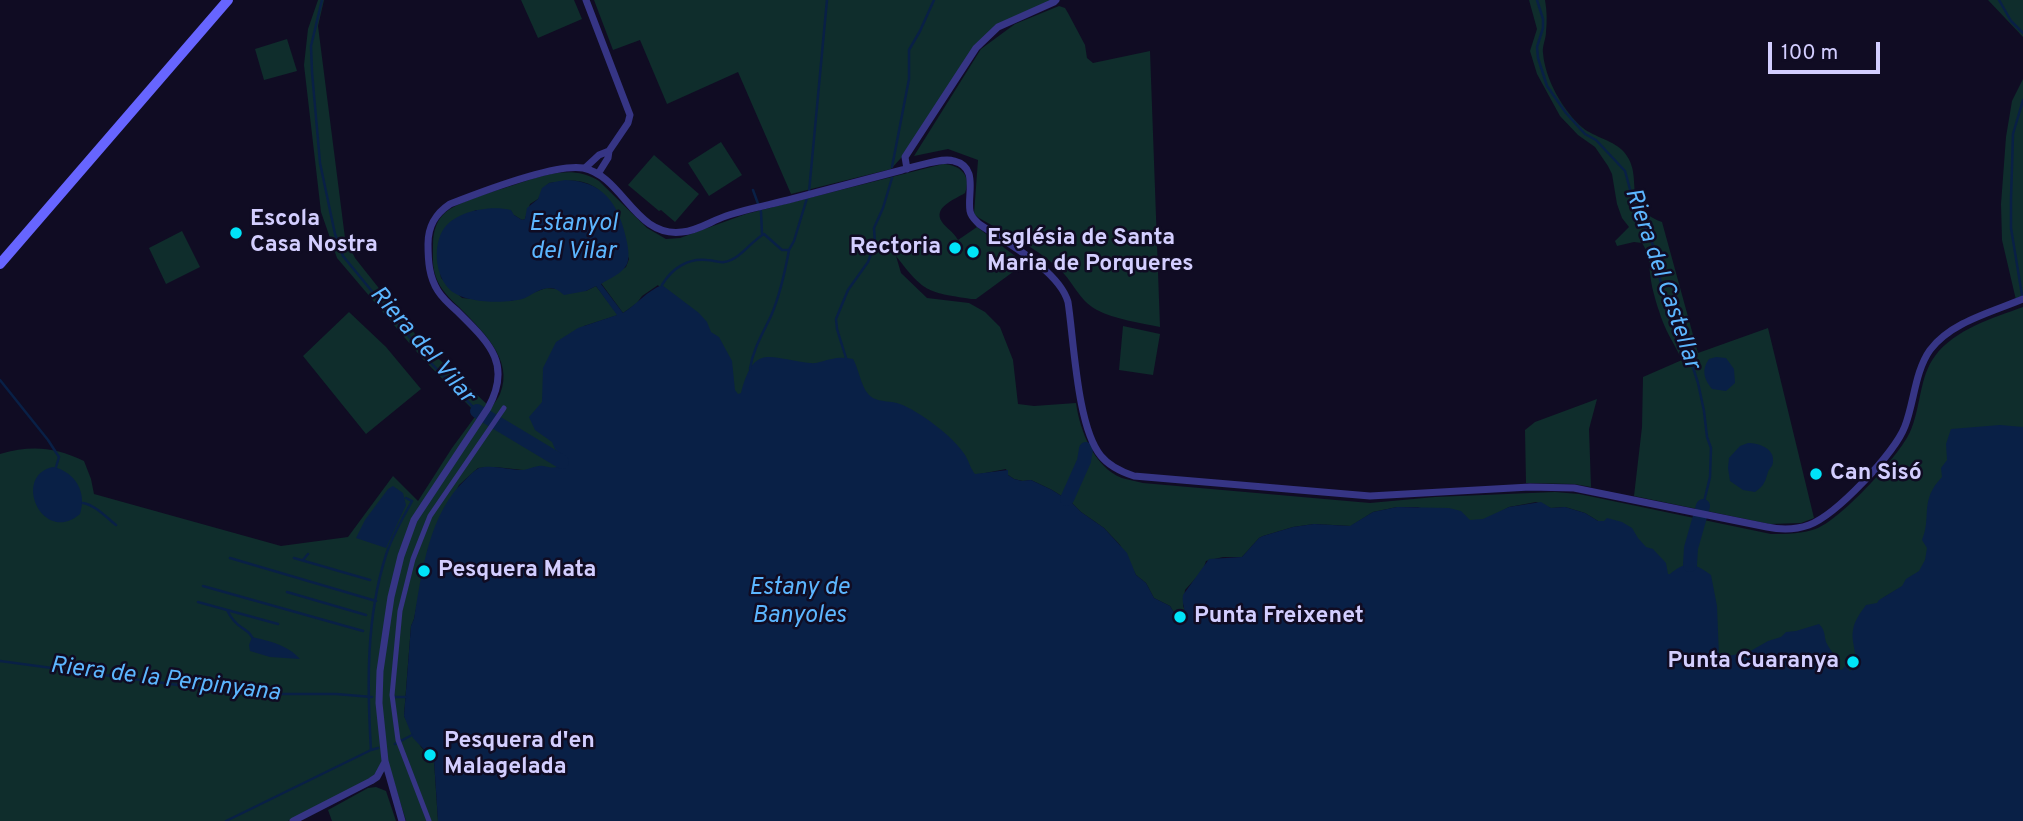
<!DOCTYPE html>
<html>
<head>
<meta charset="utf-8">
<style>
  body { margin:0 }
  #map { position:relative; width:2023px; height:821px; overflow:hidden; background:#100c23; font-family:Overpass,sans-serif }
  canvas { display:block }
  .scale { position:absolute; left:1768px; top:42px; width:112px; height:32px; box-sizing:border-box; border:4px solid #d3ceff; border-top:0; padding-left:9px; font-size:21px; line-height:24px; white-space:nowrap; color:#d3ceff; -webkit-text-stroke:5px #100c23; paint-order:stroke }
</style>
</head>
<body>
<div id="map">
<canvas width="2023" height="821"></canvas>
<div class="scale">100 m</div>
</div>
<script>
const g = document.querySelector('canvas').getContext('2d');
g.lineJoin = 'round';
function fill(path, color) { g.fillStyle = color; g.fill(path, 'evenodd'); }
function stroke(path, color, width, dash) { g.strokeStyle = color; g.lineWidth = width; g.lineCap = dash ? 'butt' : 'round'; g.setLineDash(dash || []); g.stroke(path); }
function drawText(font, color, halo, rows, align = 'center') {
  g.font = font + ' Overpass,sans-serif'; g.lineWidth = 5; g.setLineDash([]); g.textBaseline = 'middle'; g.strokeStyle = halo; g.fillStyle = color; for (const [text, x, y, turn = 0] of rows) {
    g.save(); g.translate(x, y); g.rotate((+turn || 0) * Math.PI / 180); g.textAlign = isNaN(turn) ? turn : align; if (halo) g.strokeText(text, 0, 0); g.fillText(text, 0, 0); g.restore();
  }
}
fill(new Path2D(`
  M318 0H324L318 26 345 238 355 258 423 344 491 408C494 403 498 399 500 394 515 359 480 329 459 307 450 299 440 289 436 277 432 267 433 256 433 245 433 230 437 217 450 209 468 198 506 188 526 181 550 173 576 166 599 181L647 228 666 239 680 238 746 214 943 164C960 165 972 175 965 193 956 199 932 207 942 222 947 229 953 231 958 240L977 227 1019 259 1017 269 976 299H971C926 292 924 292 896 256L901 273 927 298 969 303 985 312 1000 327 1013 360 1018 404 1034 406 1076 403C1080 431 1094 467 1122 478 1128 480 1136 481 1143 483L1370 503 1435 497 1555 492 1579 494 1771 534C1787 534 1803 534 1818 528 1843 517 1899 456 1910 432 1921 408 1919 377 1935 356 1955 329 1993 318 2023 307V436L1936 530 1920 576 1883 598 1864 656 1853 673 1721 660 1668 584 1604 521H1598L1585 513 1565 507 1551 508 1536 502 1509 507 1479 524 1417 507H1397L1373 512 1351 526 1314 524 1293 527 1263 536 1259 538 1242 557H1223L1206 561 1203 570 1185 590 1183 606 1186 612 1184 623 1181 624 1170 606 1154 598 1146 583 1136 575 1120 545 1104 528 1081 512 1071 502 1052 490 1031 480 1023 481 1014 479 1008 475 1006 469 975 475 738 401 658 285 642 296 637 303 623 313 601 283 626 267 629 259 599 190C581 177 569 181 549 183L538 199 530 204 525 219 522 220 514 215 476 210 449 224 438 259 441 278 462 298 496 301H511L546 288 586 291 596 286 618 315 584 326 567 452 560 474 495 467 478 468 459 485 428 549 414 619 411 626 404 716 421 747 434 760 438 821H406L390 769 288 821H0V454C32 445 54 447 84 461L91 479 94 494 281 546 348 537 393 476 418 501 452 448 477 414 422 358 337 258 321 212 304 65 308 29Z
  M521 0H574L582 19 538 38Z
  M594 0H1053L996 25 901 158 891 169 791 194 738 72 667 104 640 40 613 50Z
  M1529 0H1545C1547 11 1547 21 1546 32 1546 39 1542 46 1543 53 1545 79 1563 111 1583 128 1594 137 1615 141 1624 152 1646 178 1618 205 1662 222L1698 353 1768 328 1814 518 1801 523 1770 524 1634 496 1642 427 1643 377 1682 360C1674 343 1664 329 1659 311 1655 299 1651 285 1650 273 1649 259 1650 256 1642 243L1634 242 1617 246 1615 241 1629 227 1622 218 1617 204 1612 174 1608 166 1595 147 1578 135 1560 116 1537 74 1530 51 1537 29Z
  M1988 0H2023V37Z
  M1059 6 1065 8 1068 13 1085 45 1087 58 1093 63 1150 51 1160 327C1141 323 1114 319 1097 310 1078 300 1073 280 1057 267 1034 246 1006 234 979 218L974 214 978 160 948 149 914 156 981 49 1015 24Z
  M287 39 297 71 264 80 255 49Z
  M2023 79V297L2016 300 2002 240 2001 204 2006 137 2012 101Z
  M721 142 742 175 709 196 688 163Z
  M654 155 699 194 675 222 661 210 659 211 628 185Z
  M182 231 200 267 166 284 149 248Z
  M349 312 386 347 421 389 366 434 303 356Z
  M1123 326 1160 334 1153 375 1119 370Z
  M1597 399 1589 429 1591 487 1574 484 1526 483 1525 430 1535 422Z
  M376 787 386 791 396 821H332L328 810 368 788Z`), '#0f2d2c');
fill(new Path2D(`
  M565 180C603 181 618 203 626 238 628 246 630 257 627 264 622 274 610 278 601 284L623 313C637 304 647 291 662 285L699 313 707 322 711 332 719 337 732 361 735 390 738 394 741 393C754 342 770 359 810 363 818 364 824 360 832 359 839 357 846 358 853 359 860 371 861 391 873 398 880 402 892 401 900 404 919 411 954 437 965 455 969 461 970 468 975 474L1008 470V475L1014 479 1022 481 1031 480 1052 490 1071 502 1081 512 1104 528 1127 553 1136 575 1146 583 1154 598 1170 606 1181 624 1184 623C1188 613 1181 605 1183 595L1209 559 1242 557 1259 538 1263 536 1293 527 1314 524 1350 526 1373 512 1397 507 1449 508 1461 511 1470 520 1483 519 1509 507 1541 502 1551 508 1565 507 1585 513 1598 521H1604L1607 518 1622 522 1632 528 1638 538 1646 547 1653 549 1666 563 1668 574H1670C1686 560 1695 563 1711 575L1717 606 1719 657 1747 653 1768 641 1781 637 1786 632 1796 631 1819 624C1825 630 1824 634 1826 642 1828 647 1832 651 1834 655L1833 663 1836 668 1842 670 1845 666 1850 671C1862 661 1850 644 1853 630 1854 621 1861 612 1866 605L1877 603 1879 600 1902 586 1906 579 1919 571 1925 560 1927 548 1922 540C1932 516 1919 501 1942 477L1941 468 1947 460 1946 444 1951 429 2000 425 2023 427V821H438L434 760 413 738 404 716 411 626 414 619C422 571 429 513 466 479 470 475 475 470 479 468 492 464 509 470 522 470 529 470 536 465 543 466 550 467 552 469 559 466L563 459 562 455 555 449 552 442 535 430 529 417 542 402 543 368 556 342 578 328 617 315 596 286 586 291 564 295C559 291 556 288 550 288 541 288 533 294 525 298 508 304 471 303 456 294 435 283 431 245 445 227 459 210 492 205 511 210L514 215 522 220 525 219 527 208 538 199 542 188 549 183Z
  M1716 357 1726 358 1734 369 1735 383 1726 391 1712 389C1704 379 1701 370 1709 359Z
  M1748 443C1758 443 1775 448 1773 462 1773 466 1769 469 1768 472 1765 482 1764 486 1755 492L1743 490 1730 481 1728 468 1729 458 1740 446Z
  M53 467C76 472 87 493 80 514 43 546 11 476 53 467Z
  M393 486 403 493 406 505 386 548 356 538 365 520 388 489Z
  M252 637C269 641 288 645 300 659L270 657 250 651 249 645Z`), '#092046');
stroke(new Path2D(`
  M322 0 311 46 312 72 320 163 335 234 343 256 430 362 477 411
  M1537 0 1543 19V28L1537 47 1538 58 1547 86 1566 113 1585 134 1596 140 1625 171 1637 215 1648 232 1654 248 1663 294 1689 355 1698 383 1704 411 1707 437 1711 448 1710 477 1703 506
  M1999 0 2011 21 2023 33
  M892 167 909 79V50L920 31 934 0
  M753 190 761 212 762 234
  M809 192 827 0
  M662 285C672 268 688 258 707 260 712 260 719 263 724 262 740 260 751 241 764 234L782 250H789L794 241 807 198
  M2022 295 2011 228V199L2013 134 2023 100
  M846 358 837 329 836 319 848 290 868 262 875 243 874 228 883 208 892 178
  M750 369C753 349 763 333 771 316 780 295 785 272 789 250
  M0 380 48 440 59 457 56 467
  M83 503C95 505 106 517 116 525
  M230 558 376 601
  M294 558 370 580
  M303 560 308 554
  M203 586 363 631
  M287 592 366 615
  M198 602 278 624
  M227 610C230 616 235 623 241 627 246 631 249 631 252 637
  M0 661 245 694H336L372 697
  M395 697H406
  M395 744 412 735
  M371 750C367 685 366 618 386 555 392 536 403 518 412 501L406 498
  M226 821 371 750 378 748`), '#092046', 2.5);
stroke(new Path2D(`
  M477 411 562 462
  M1067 499 1084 461 1086 449
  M1690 565 1691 548 1703 506`), '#092046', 14);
stroke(new Path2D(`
  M429 821 398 740 392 695 400 611 413 559 430 516 504 408`), '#363585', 5);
stroke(new Path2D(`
  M586 0 630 115 628 123 609 151 608 158 598 174
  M585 168 599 155 609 151
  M907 169 905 157 976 48 998 27 1054 2 1056 0
  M293 821 371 781 377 777 385 762
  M402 821 385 761 379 703 380 671 391 597 401 556 414 520 488 408C513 363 488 342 457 311 450 305 443 299 438 291 429 277 428 261 428 244 428 226 435 214 450 204 478 193 555 163 583 168 623 176 635 238 682 232 698 231 711 221 726 216 746 209 768 205 788 200 826 190 864 180 902 170 915 167 942 157 954 161 979 167 967 194 970 211 971 217 975 220 979 224 1005 242 1059 270 1068 302 1074 341 1077 427 1101 456 1109 466 1122 472 1134 476L1370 496 1530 487 1574 488 1767 527C1781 530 1795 530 1809 525 1836 515 1895 453 1905 426 1914 403 1915 371 1930 350 1951 322 1992 312 2023 299`), '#363585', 7);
stroke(new Path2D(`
  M0 264 228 0`), '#6765ff', 10);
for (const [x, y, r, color] of [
  [236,233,7,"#00e4f9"],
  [955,248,7,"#00e4f9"],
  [973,252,7,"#00e4f9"],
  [1816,474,7,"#00e4f9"],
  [424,571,7,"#00e4f9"],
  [1180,617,7,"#00e4f9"],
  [1853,662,7,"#00e4f9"],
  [430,755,7,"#00e4f9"]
]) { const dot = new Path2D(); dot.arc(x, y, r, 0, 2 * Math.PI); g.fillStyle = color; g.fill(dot); stroke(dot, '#100c23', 2.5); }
drawText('bold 23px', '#d3ceff', '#100c23', [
  ["Escola",250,220],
  ["Casa Nostra",250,246],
  ["Església de Santa",987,239],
  ["Maria de Porqueres",987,265],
  ["Rectoria",941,248,"right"],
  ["Can Sisó",1830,474],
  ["Pesquera Mata",438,571],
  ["Punta Freixenet",1194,617],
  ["Punta Cuaranya",1839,662,"right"],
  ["Pesquera d'en",444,742],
  ["Malagelada",444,768]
], 'left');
drawText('italic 24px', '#5cb6ff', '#100c23', [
  ["Estanyol",573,225],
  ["del Vilar",573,253],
  ["Riera del Castellar",1661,279,71],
  ["Riera del Vilar",421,346,49],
  ["Estany de",799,589],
  ["Banyoles",799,617],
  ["Riera de la Perpinyana",165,681,7]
]);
</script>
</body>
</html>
